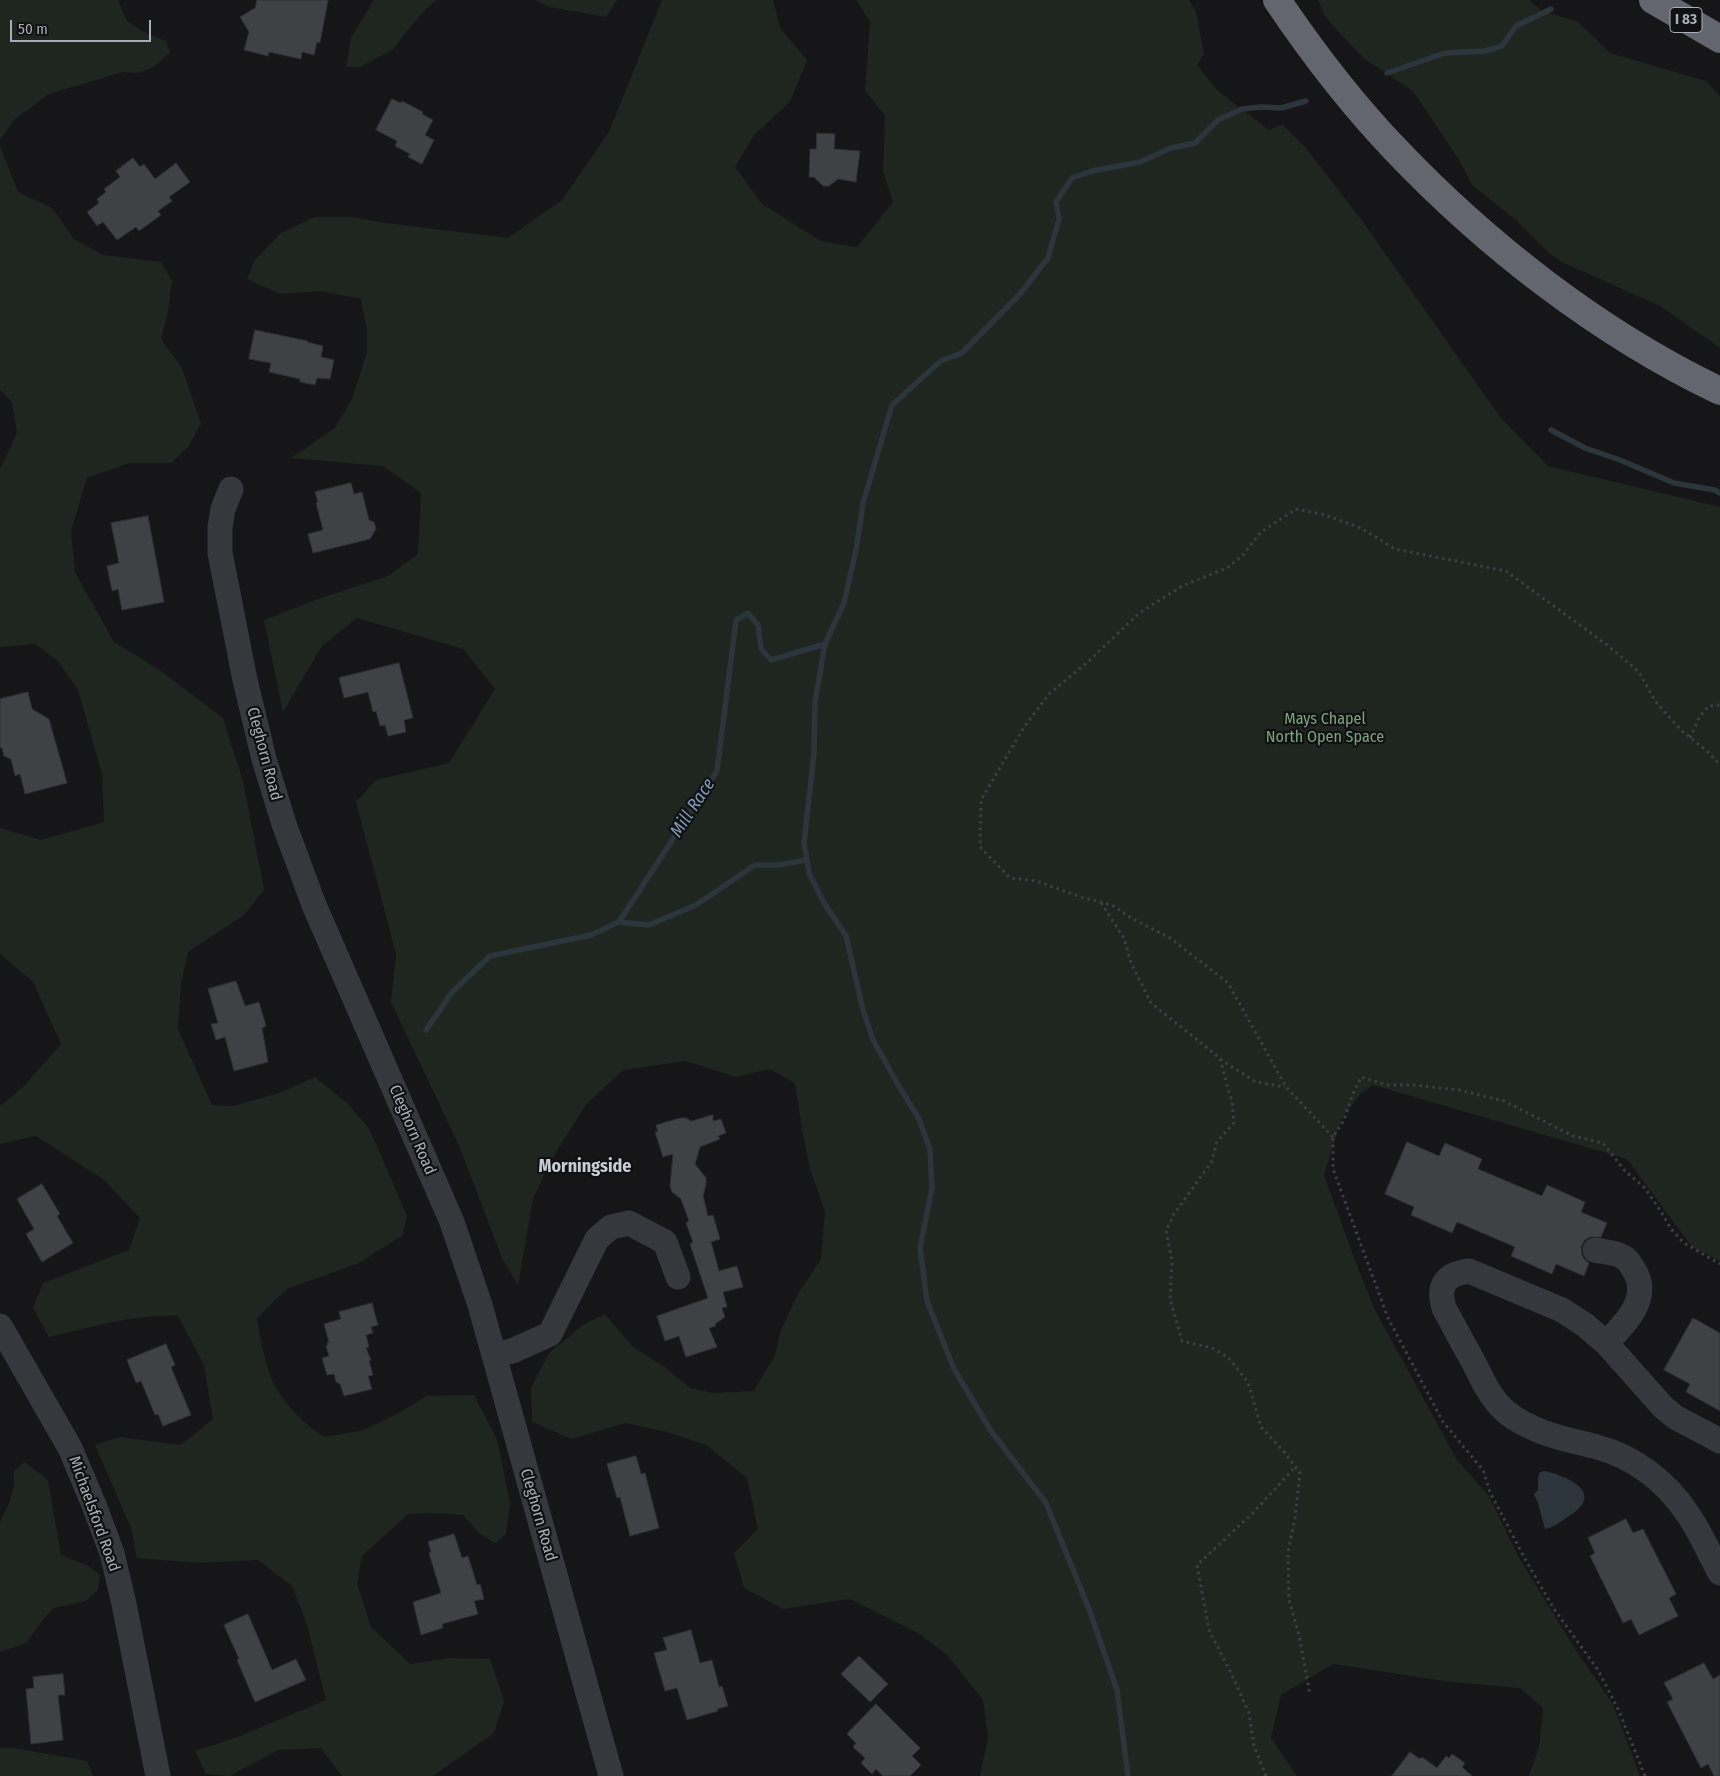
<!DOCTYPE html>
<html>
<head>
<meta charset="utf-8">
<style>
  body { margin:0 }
  #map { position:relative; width:1720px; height:1776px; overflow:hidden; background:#161618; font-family:"Fira Sans Condensed",sans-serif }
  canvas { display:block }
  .scale { position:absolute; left:10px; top:20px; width:141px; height:22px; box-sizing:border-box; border:2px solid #a8adb8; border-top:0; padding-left:6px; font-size:15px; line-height:18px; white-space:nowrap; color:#a8adb8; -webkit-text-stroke:4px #111113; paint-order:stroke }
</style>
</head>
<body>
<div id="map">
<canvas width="1720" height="1776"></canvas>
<div class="scale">50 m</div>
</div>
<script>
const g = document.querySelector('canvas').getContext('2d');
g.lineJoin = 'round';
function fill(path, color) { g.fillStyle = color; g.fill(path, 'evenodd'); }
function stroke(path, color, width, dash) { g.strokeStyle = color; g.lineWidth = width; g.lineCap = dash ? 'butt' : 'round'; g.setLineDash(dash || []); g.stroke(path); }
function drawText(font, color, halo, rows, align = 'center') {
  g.font = font + ' "Fira Sans Condensed",sans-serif'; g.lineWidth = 4.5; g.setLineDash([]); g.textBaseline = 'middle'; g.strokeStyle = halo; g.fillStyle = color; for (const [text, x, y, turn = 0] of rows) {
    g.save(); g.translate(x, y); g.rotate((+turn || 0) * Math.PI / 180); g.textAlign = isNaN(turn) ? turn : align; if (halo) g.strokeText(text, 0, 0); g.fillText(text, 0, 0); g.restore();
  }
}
fill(new Path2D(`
  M0 0H118L127 21 144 32 166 41 170 53 152 68 138 73 123 72 49 94 14 120 0 140Z
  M374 0H436L422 13 392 50 360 67H346L351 38Z
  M535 0H617L606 17 549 7Z
  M662 0H773L780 28 807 60 790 102 754 135 735 167 762 204 821 241 857 247 893 202 883 171 885 115 865 91 870 22 856 0H1189L1196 12 1204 54 1197 65 1217 90 1269 130 1282 124 1306 148 1363 222 1500 417 1548 466 1720 507V1261L1692 1247 1627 1159 1373 1085 1360 1094 1341 1120 1324 1175 1356 1263 1374 1308 1457 1460 1489 1496 1518 1556 1575 1649 1613 1704 1640 1776H1529L1539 1747 1543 1708 1520 1688 1451 1682 1333 1664 1281 1695 1271 1738 1297 1776H980L988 1737 983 1700 947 1655 918 1633 850 1599 783 1609 744 1588 734 1553 758 1529 747 1478 706 1445 667 1432 625 1423 572 1439 532 1422 531 1388 549 1353 583 1325 605 1314 633 1347 666 1368 690 1388 713 1393 754 1391 775 1355 781 1330 799 1292 821 1259 825 1211 810 1169 802 1130 795 1083 770 1069 736 1077 686 1061 623 1070 585 1106 550 1162 533 1199 518 1285 502 1258 460 1148 391 1002 396 954 356 802 376 780 449 763 495 689 463 649 357 618 322 646 283 712 264 620 321 598 388 576 418 554 421 493 383 466 291 458 335 428 352 399 367 352V331L361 299 321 291 280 294 247 279 255 260 281 233 315 217H352L386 223 508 238 562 200 609 132Z
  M1318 0H1529L1541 10 1578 22 1610 53 1706 81 1720 96V348L1660 306 1562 262 1550 254 1517 221 1472 185 1459 160 1413 91 1363 58 1334 27 1325 16Z
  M0 146 18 192 52 208 74 239 103 255 161 262 172 281 168 312 161 339 182 368 201 424 188 447 171 463H129L87 478 71 531 75 572 114 642 158 669 223 718 243 781 264 890 244 915 188 952 181 984 178 1029 212 1105 234 1106 279 1093 315 1077 347 1103 370 1130 407 1216 403 1235 359 1263 287 1289 257 1318C260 1337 267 1374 277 1390 289 1408 305 1425 324 1437L361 1431 399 1413 427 1396 474 1395 497 1439 510 1504 506 1534 495 1543 479 1533 463 1515 430 1513 408 1514 362 1556 357 1583 371 1627 410 1664 451 1658 490 1659 504 1701 494 1733 433 1776H342L321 1748 278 1750 230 1776 206 1774 195 1751 238 1737 326 1700 306 1622 292 1586 258 1560 199 1563 137 1558 131 1528 95 1445 119 1437 181 1445 213 1419 204 1365 178 1316C134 1314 92 1327 49 1337L33 1308 43 1283 129 1250 140 1218 104 1180 36 1136 0 1144V1106L23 1087 61 1044 33 982 0 954V828L41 840 104 822 102 774 78 690 58 661 35 644 0 647V469L17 433 12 402 0 390Z
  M25 1462 48 1480 61 1555 88 1566 100 1575 98 1590 86 1601 54 1608 44 1618 26 1643 0 1652V1522L10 1501 14 1486V1471Z
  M0 1748H14L87 1761 93 1776H0Z`), '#1e261f');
fill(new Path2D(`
  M1545 1471C1573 1478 1606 1495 1566 1518 1559 1523 1554 1527 1545 1529L1538 1503 1534 1494 1538 1490V1478L1540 1472Z`), '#2c353c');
stroke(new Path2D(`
  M1387 73 1445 53 1485 51 1502 46 1516 26 1551 9
  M1551 430 1585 448 1620 460 1674 483 1715 490 1720 493
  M619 922 717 771 736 620 748 613 758 625 761 649 771 660 825 644
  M426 1030 453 991 490 956 591 935 619 922 649 925 696 905 755 865H778L807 860
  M1128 1776 1117 1690 1089 1609 1046 1503 991 1431 954 1369 927 1301 920 1248 932 1188 930 1149 919 1119 900 1088 873 1040 863 1010 846 936 824 903 809 873 804 843 814 753 815 702 825 644 844 603 856 550 863 503 892 405 941 361 962 353 1020 294 1048 258 1059 219 1056 202 1072 178 1092 171 1140 162 1171 148 1195 143 1218 120 1242 109 1261 107 1281 108 1306 101`), '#2c353c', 5.5);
const building = new Path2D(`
  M257 0H328L320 43 317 42 314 55 302 52 301 59 269 52 268 56 244 50 249 32 240 17 255 8Z
  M392 99 401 103 402 101 423 112 422 114 433 120 425 135 434 140 422 164 408 157 410 154 395 146 397 141 376 130Z
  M817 133 835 134 834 149 860 151 856 182 838 179 829 186H823L814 177H809L810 149H816Z
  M133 158 140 167 144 164 155 179 176 163 190 182 169 197 172 201 158 211 161 215 139 231 136 227 117 240 103 222 97 226 87 212 99 203 97 199 106 192 104 189 120 177 116 171Z
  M255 330 308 341 307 342 323 346 321 357 334 360 330 379 317 378 315 385 300 382V379L269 372 271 363 249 359Z
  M351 483 354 494 362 492 369 520 374 522 376 529 370 539 313 553 308 534 323 530 316 503 318 502 315 492Z
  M148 516 164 602 122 610 118 589 112 591 107 566 119 563 111 523Z
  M399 663 413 718 404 720 406 732 388 736 385 725 380 726 376 711 373 712 368 692 344 698 339 678Z
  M28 692 32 709 49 719 67 783 25 794 20 774 15 776 11 759 4 756 2 748H0V699Z
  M236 981 245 1006 259 1002 266 1026 262 1028 268 1062 234 1071 225 1037 216 1040 211 1024 218 1023 208 989Z
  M713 1115V1121L721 1119 726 1133 718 1136 720 1139 700 1147 695 1164 706 1178V1184L703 1196 708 1216 713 1215 720 1239 711 1242 719 1271 737 1266 743 1287 723 1292 727 1307 722 1308 725 1317 715 1324 716 1326 709 1328 717 1347 686 1357 679 1336 665 1341 657 1316 708 1298 690 1244 693 1242 686 1223 689 1221 681 1199 672 1192 670 1186 673 1154 663 1157 655 1132H658L656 1125 680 1118H686L691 1121Z
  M1407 1142 1439 1156 1445 1143 1482 1159 1478 1169 1542 1196 1547 1185 1585 1202 1581 1212 1607 1223 1601 1237H1590L1585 1240 1581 1247 1582 1255 1585 1260 1589 1263 1584 1276 1556 1264 1552 1274 1511 1256 1515 1247 1457 1222 1452 1233 1411 1215 1414 1207 1385 1194Z
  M42 1184 60 1214 57 1216 73 1243 42 1262 26 1234 34 1229 17 1199Z
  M372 1303 378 1325 371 1327 373 1333 366 1335 369 1347 366 1348 371 1360 369 1361 373 1375 368 1376 372 1389 344 1396 340 1384 336 1382 334 1374 327 1375 322 1358 329 1356 326 1346 328 1345 327 1343 329 1342 324 1324 341 1319 339 1312Z
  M1693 1318 1720 1333V1411L1686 1392 1690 1384 1664 1370Z
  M166 1344 175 1365 171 1367 191 1415 163 1426 158 1414 155 1415 141 1381 136 1383 127 1360Z
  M636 1456 641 1474 645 1473 659 1528 630 1536 620 1497 617 1498 607 1464Z
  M1626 1519 1633 1533 1643 1529 1676 1594 1669 1598 1678 1616 1639 1635 1631 1619 1623 1623 1590 1556 1595 1553 1588 1538Z
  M454 1534 462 1558 468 1556 477 1585 480 1584 484 1599 474 1601 478 1614 442 1624 443 1628 421 1635 413 1602 441 1593 429 1553 431 1552 428 1542Z
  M248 1614 272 1670 296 1659 306 1680 255 1702 237 1660 239 1659 224 1625Z
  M691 1630 700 1663 712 1660 719 1687 722 1686 728 1706 717 1709 718 1711 687 1720 677 1688 665 1691 654 1653 667 1650 663 1638Z
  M859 1656 888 1684 870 1702 841 1674Z
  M1704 1663 1713 1679 1720 1675V1776H1714L1708 1764 1701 1768 1667 1702 1673 1699 1664 1683Z
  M63 1674 65 1695H58L63 1740 31 1744 26 1689 34 1688 33 1677Z
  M876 1704 920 1748 912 1756 921 1765 910 1776H883L876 1769 872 1774 861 1763 865 1758 853 1747 856 1743 847 1734Z
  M1410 1752 1420 1759 1422 1757 1437 1768 1446 1756 1449 1758 1452 1754 1465 1763 1462 1767 1472 1776H1392Z`);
fill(building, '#404145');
stroke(building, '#303034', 1);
stroke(new Path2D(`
  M1690 738 1700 716 1709 706 1720 705
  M1101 903 1124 938 1131 963 1151 1003 1226 1063 1256 1082 1285 1087
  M1220 1059 1232 1102 1234 1123 1217 1142 1211 1163 1174 1214 1166 1231 1172 1261 1170 1299 1182 1341 1212 1348 1228 1357 1248 1382 1261 1427 1285 1453 1300 1473 1295 1518 1288 1552 1289 1600 1299 1635 1310 1695
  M1333 1137 1286 1087 1228 983 1170 938 1131 918 1112 905 1081 897 1036 881 1010 878 980 847 981 800 1024 727 1049 694 1090 660 1138 614 1182 586 1227 568 1243 555 1261 532 1296 509 1325 515 1361 528 1395 549 1506 571 1607 645 1639 672 1655 701 1682 731 1707 751 1720 765
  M1266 1776 1254 1746 1249 1713 1231 1673 1209 1630 1197 1565 1254 1512 1295 1467
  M1645 1776 1619 1711 1598 1670 1554 1609 1525 1559 1490 1492 1483 1470 1443 1422 1388 1318 1333 1169V1137L1344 1120 1352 1096 1361 1077 1387 1085H1414L1459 1090 1504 1101 1573 1136 1603 1143 1625 1171 1645 1188 1660 1210 1671 1229 1684 1243 1720 1264`), '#3d3f44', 3, [2.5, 4]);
stroke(new Path2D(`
  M231 489 223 509 220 527V553L245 680 264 759 284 824 314 905 452 1222 480 1305 611 1776
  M1595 1250C1603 1252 1614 1252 1621 1256 1627 1258 1631 1265 1634 1270 1652 1298 1624 1325 1606 1343
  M0 1326 70 1448 94 1505 112 1553 124 1604 158 1776
  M494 1355 512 1351 550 1334 597 1239 611 1227 629 1223 665 1242 678 1277
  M1720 1441 1675 1417 1663 1407 1606 1343 1585 1325 1562 1310 1469 1271C1446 1274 1437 1285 1444 1308 1454 1326 1463 1344 1473 1361 1482 1379 1490 1398 1506 1412 1532 1433 1566 1439 1597 1447 1634 1457 1666 1481 1687 1513 1700 1531 1709 1553 1720 1573`), '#37383d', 25);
stroke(new Path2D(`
  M1277 0C1312 52 1351 103 1394 148 1486 245 1599 333 1720 391
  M1653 0 1720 39`), '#63666e', 28);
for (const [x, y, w] of [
  [1686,20,32]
]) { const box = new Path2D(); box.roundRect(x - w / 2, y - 12.5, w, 25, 4); g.fillStyle = '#111113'; g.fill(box); stroke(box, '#a8adb8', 1); }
drawText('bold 15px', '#a8adb8', null, [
  ["I 83",1686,20]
]);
drawText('16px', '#7fa381', '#111113', [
  ["Mays Chapel",1325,720],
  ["North Open Space",1325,738]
]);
drawText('16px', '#a8adb8', '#111113', [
  ["Cleghorn Road",264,754,75],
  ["Cleghorn Road",412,1130,67],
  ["Michaelsford Road",94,1514,70],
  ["Cleghorn Road",538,1515,74]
]);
drawText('italic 18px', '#7f9bb3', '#111113', [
  ["Mill Race",693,808,-57]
]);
drawText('bold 18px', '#c9ccd4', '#111113', [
  ["Morningside",585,1167]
]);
</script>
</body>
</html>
